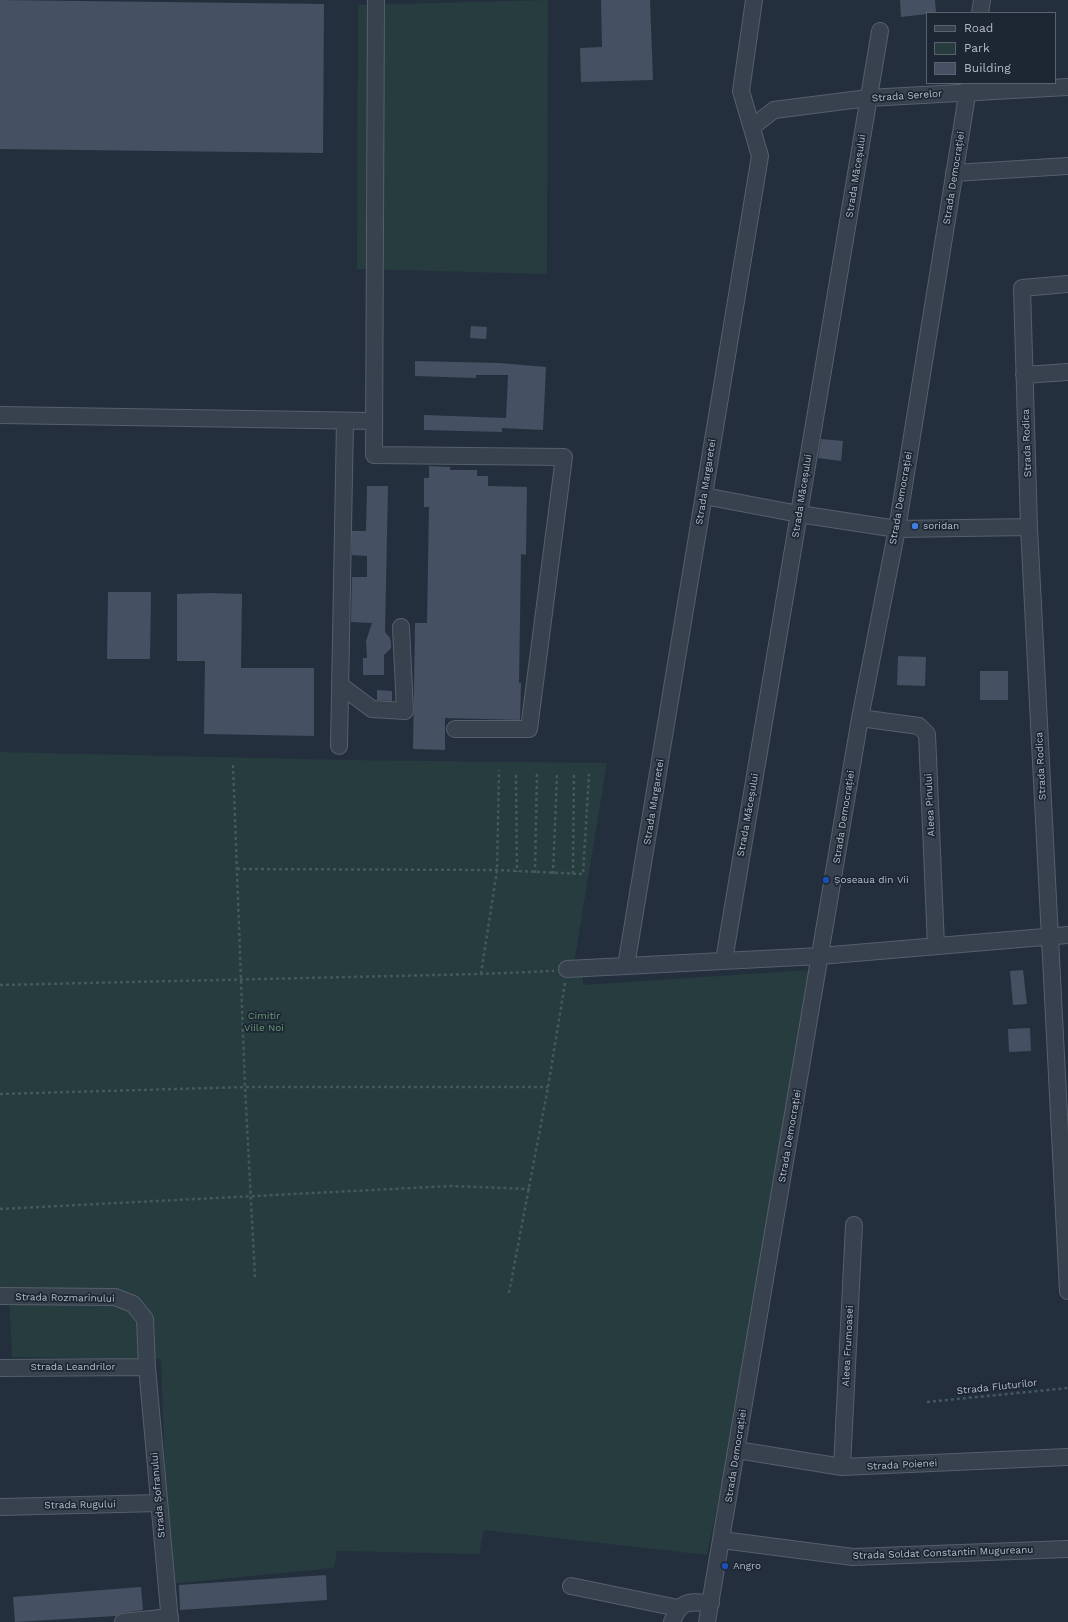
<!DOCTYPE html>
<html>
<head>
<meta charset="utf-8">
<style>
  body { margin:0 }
  #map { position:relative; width:1068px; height:1622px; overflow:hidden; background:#242f3e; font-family:"Work Sans",sans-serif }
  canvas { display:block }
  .legend { position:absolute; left:926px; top:12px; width:130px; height:72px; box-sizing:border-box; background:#1d2633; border:1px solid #59626f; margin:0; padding:5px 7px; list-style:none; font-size:12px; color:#b4bcc9 }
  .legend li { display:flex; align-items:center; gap:8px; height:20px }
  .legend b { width:20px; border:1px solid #59626f }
</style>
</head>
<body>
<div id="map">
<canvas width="1068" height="1622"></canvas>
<ul class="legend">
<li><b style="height:5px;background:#38414e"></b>Road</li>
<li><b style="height:11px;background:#263c3f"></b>Park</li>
<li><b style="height:11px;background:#455162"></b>Building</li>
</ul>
</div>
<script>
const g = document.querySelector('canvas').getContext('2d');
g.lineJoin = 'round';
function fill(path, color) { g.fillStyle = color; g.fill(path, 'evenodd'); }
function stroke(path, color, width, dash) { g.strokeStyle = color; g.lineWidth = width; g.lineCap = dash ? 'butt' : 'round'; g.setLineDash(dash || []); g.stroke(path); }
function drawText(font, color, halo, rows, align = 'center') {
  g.font = font + ' "Work Sans",sans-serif'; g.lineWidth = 3.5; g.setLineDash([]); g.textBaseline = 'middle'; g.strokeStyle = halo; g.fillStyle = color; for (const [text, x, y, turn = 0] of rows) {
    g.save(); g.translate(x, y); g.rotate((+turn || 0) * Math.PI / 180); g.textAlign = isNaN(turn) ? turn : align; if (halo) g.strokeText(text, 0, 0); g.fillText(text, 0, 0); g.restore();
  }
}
fill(new Path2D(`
  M548 0 547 274 357 269 358 5Z
  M0 752 346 760 607 763 574 964 583 968V985L809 970 742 1385 707 1555 484 1530 479 1554 337 1551 334 1568 169 1584 161 1359 12 1357 9 1292H0Z`), '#263c3f');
fill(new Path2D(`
  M0 0 324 4 323 153 0 149Z
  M601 0H650L653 80 581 82 580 48 602 47Z
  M900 0H935L936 13 901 17Z
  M471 326 487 327 486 339 470 338Z
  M415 361 499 363 546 367 543 430 502 428V432L424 430V415L506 418 508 375H476V378L415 376Z
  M821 439 843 441 841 461 818 458Z
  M429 466 450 467V470H477V476H488V486L527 487 526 555 521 554 519 683H521L520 720 445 718V750L413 749 415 623H427L429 507H424V478H429Z
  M367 486H388L385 632 390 638 391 643V648L384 655V675H363V658H367L366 641 372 623 351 622 352 577H367V556L352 555V531H366Z
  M108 592H151L150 659H107Z
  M210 593 242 594 241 668H314V736L204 734 205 661H177V594Z
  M898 656 926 657 925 686 897 685Z
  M980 671H1008V700H980Z
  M377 690 392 691V701L377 700Z
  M1023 970 1027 1004 1013 1005 1010 971Z
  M1030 1028 1031 1051 1009 1052 1008 1029Z
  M326 1575 327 1600 180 1610 179 1585Z
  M141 1587 143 1610 122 1613 116 1616 15 1622 13 1597Z`), '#455162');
const minor = new Path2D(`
  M376 0 374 455 564 457 529 729H455
  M980 13 982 0
  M752 127 774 110 868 98 1068 87
  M954 173 1068 166
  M1068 284 1022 288 1029 527 1068 1291
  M1024 375 1068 372
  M0 415 373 421
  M704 496 799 514 897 529 1029 527
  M340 685 372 709 405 711 401 627
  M860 718 919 726 927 734 936 946
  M339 746 345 421
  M724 960 880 31
  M626 966 760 156 741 91 754 0
  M567 969 820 956 1068 935
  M0 1296 115 1297 133 1304 145 1319 147 1367 170 1622
  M0 1368 147 1367
  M737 1450 842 1467 1068 1457
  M842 1467 854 1225
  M0 1507 159 1503
  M722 1540 853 1557 1068 1549
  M571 1586 678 1608
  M123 1622 170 1617
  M672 1622C681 1599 689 1602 711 1603
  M707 1622 860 718 897 529 969 83`);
stroke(minor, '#565f6c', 18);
stroke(new Path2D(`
  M233 765 245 1087 255 1277
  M516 775 517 872
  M237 869 497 870 583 874 589 774
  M535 873 537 771
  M553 874 557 774
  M573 874 574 772
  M481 974 497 870 499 770
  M0 985 481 974 554 971
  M0 1094 245 1087H548
  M0 1209 451 1186 530 1189
  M509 1293 548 1087 565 983
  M927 1402 1068 1388`), '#44595c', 2.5, [3, 3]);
stroke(minor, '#38414e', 16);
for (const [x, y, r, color] of [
  [915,526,4,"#3f7fe0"],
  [826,880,4,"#1a4fb4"],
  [725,1566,4,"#1a4fb4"]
]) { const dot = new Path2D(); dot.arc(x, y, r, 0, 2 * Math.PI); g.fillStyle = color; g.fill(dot); stroke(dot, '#1d2633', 1.5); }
drawText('10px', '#b4bcc9', '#1d2633', [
  ["Strada Serelor",907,96,-4],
  ["Strada Măceșului",856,176,-81],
  ["Strada Democrației",954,178,-81],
  ["Strada Rodica",1027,443,-92],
  ["Strada Margaretei",706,482,-81],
  ["Strada Măceșului",802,496,-81],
  ["Strada Democrației",901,498,-80],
  ["Strada Rodica",1041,766,-93],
  ["Strada Margaretei",654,802,-81],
  ["Aleea Pinului",930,805,-93],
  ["Strada Măceșului",748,815,-80],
  ["Strada Democrației",844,817,-81],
  ["Strada Democrației",790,1136,-80],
  ["Strada Rozmarinului",65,1298,1],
  ["Aleea Frumoasei",848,1346,-87],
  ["Strada Leandrilor",73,1367],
  ["Strada Fluturilor",997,1387,-6],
  ["Strada Democrației",736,1456,-81],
  ["Strada Poienei",902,1465,-3],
  ["Strada Șofranului",158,1495,-95],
  ["Strada Rugului",80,1505,-1],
  ["Strada Soldat Constantin Mugureanu",943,1553,-2]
]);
drawText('10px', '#b4bcc9', '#1d2633', [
  ["soridan",923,526],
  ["Șoseaua din Vii",834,880],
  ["Angro",733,1566]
], 'left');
drawText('10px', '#6b9a76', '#1d2633', [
  ["Cimitir",264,1016],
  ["Viile Noi",264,1028]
]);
</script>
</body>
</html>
